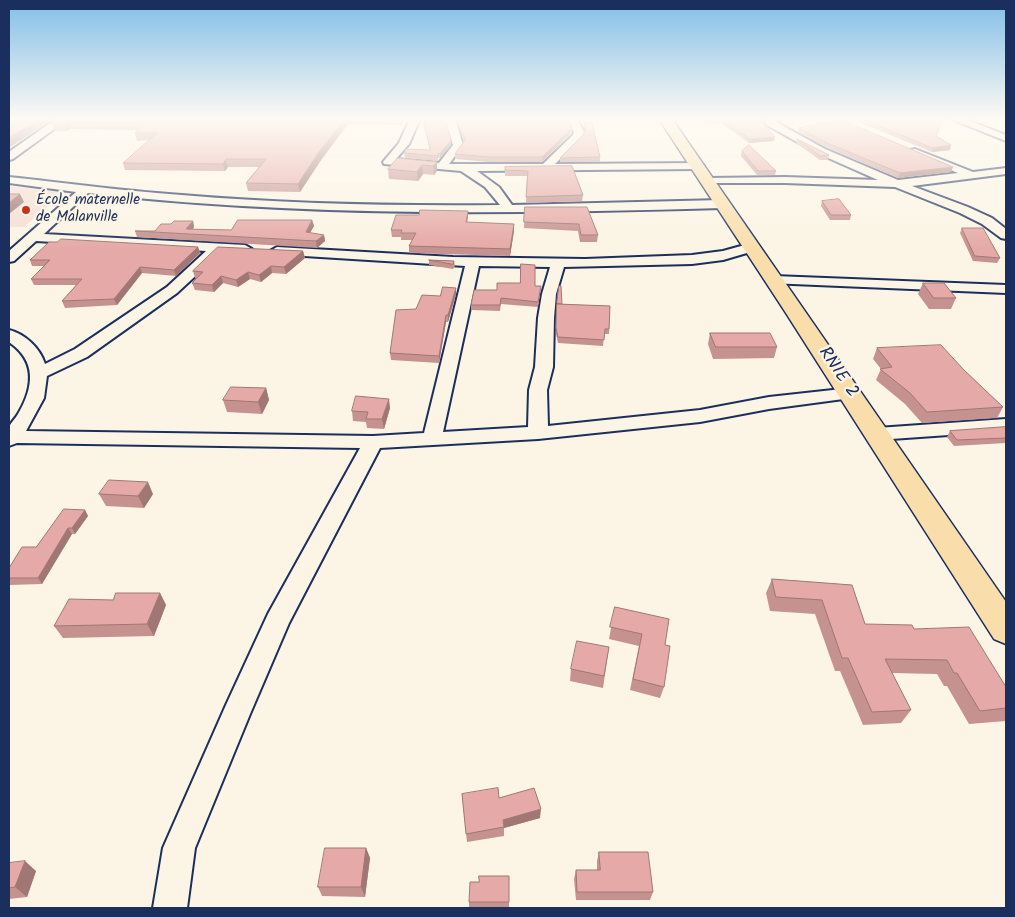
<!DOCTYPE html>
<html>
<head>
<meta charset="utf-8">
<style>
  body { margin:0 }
  #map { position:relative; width:1015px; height:917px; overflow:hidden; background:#fcf5e5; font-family:Kalam,sans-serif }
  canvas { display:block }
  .frame { position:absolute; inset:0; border:10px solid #1b2f5e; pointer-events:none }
</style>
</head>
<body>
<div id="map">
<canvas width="1015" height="917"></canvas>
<div class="frame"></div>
</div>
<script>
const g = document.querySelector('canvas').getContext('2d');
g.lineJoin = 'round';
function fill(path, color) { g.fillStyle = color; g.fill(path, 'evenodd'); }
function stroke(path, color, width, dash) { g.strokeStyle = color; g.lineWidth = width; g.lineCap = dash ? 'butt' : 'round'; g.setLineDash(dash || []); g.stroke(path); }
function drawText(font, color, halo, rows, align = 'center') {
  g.font = font + ' Kalam,sans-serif'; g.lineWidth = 4.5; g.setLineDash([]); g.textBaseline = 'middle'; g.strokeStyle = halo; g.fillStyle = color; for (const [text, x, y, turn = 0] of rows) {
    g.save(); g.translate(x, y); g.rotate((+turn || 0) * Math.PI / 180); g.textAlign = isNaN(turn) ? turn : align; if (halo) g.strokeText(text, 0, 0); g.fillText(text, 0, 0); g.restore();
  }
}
fill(new Path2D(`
  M9 186 64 192 24 227H9Z`), '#f5ded2');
const street = new Path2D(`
  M56 119H68L13 159 9 160V152Z
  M410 119H420L409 144 396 159 439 163 453 145 445 119H455L463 145 449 164H543L573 135 574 132 567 119H577L584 132 581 138 555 164 698 163 704 166 698 169 477 171 499 187 512 205 722 200 728 204 722 208C509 214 301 217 88 193L44 234 245 245 252 249 245 253 218 252 217 256 177 293 87 357 47 376 44 398 26 431 373 436 424 433 465 266 272 254 270 251 277 247 453 257 585 259 692 255 723 251 752 243 757 244 759 247 757 250 723 260 692 264 564 267 556 294 554 318 553 367 547 390 548 426 700 410 769 397 851 388 857 389 860 393 857 397 851 398 769 409 700 422 538 439 380 448 289 623 250 714 195 848 187 908H153L163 848 226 705 268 614 360 448 17 443 9 446C9 441 7 432 9 427 11 422 16 418 18 414 34 387 37 361 9 342V330C25 334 40 348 45 364L75 349 167 287 206 251 36 241 14 261 9 262V251L76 192 9 183V177C66 183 124 191 182 195 288 204 393 206 500 205L485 187 461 171 384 164 383 162 399 143ZM479 266 550 267 542 294 538 318 535 367 529 390 528 427 443 432Z
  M767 119H781L776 122 825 149 898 180 958 173 911 154 910 152 911 150 915 149 973 172 1006 168V174L912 186 968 207 992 218 1006 229V239L1001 238 982 224 960 213 895 187 785 183H704L702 181 704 179 708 178 785 177 878 180 817 153 767 125 765 123Z
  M951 119H965L1006 135V141Z
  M774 276 1006 285V293L769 283 767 280 769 277Z
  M1006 419V431L877 440 870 438 867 434 870 430 877 428Z`);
const primary = new Path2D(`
  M659 119H672L1006 602V644L994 639 784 310Z`);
stroke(street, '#1b2f5e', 4);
stroke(primary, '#1b2f5e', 3);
fill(street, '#fcf5e5');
fill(primary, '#f9deab');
fill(new Path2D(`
  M58 119H404L401 125 348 124 321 160 300 192 248 191 246 183 259 167H228L225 171 125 170 123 163 149 140 137 141 135 133 138 130 71 129V128L67 131H55L52 124Z
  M422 119H445L451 145 440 158H438V161L405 158 404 153 430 150Z
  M456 119H568L572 132 542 162H489L455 159V154L464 141Z
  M707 119H761L774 141 749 143 721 123H708Z
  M858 119H938L943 121 936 136 950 150 932 152 858 122Z
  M584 123 600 157V162H560V158L583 135 585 131 584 127Z
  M799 128 951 172 898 178 826 147 798 132Z
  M797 139 829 155 828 160H820L796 143Z
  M742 151 776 171 775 175H757L741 156Z
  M437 162V171L434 175 423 174 418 181 389 179 388 169Z
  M572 166 583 195 582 201 526 203 527 176H505V170Z
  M822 201 851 215 850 220H830L821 206Z
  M525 207H587L598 235 597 242H580L578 231 524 228Z
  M468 211 467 222 514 224V231L510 256 409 253V246L412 240H401V237H392L391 230 419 215Z
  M312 220 314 226 310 233 324 235 325 241 317 248 137 237 135 231H155L171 224 193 221 194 227 193 229 231 230Z
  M962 228 1000 258 997 263 973 261 960 233Z
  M198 247 200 253 176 276 142 273 117 305 65 308 62 301 76 285H34L31 279 44 266H32L30 260Z
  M303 251 305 258 286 274 272 273 261 282 250 279 238 287 223 283 214 292 195 290 192 283 197 278H195L193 271Z
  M429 260 454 261 455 266 453 269 429 265Z
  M923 283 956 298 951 309H929L918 294Z
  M535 286H541L538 307 501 304 500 311 471 310V305Z
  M456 288V294L448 322H446L439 363 391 360 390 353 416 309Z
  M557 304 610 306 609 334H604L603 346 558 343 556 334Z
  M710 333 777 347 774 358 713 359 708 344Z
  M877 348 964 370 1003 407 997 418 922 423 905 404 876 380 881 369 873 359Z
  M266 388 269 400 262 414 227 412 223 400Z
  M390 408 384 429 367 428 366 422 353 421 352 411Z
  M1006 427V443L954 446 947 437 950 431Z
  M99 494H153L144 508 106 506Z
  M85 510 88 516 75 534H72L42 584 9 585V568Z
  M772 579 852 585 865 624 914 629 1006 687V721L969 724 947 686H944L937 674 892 673 911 710 901 723 863 725 840 671H835L815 614 770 611 766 593Z
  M160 593 166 605 154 636 63 638 54 626 113 600Z
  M615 607 665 645 664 687 660 698 630 690 639 646 609 639Z
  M609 647 603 688 570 681 571 669Z
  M462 794 499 798 540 818 504 828V836L467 842Z
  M366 848 370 858 365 897 322 896 318 887Z
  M599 852 653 892 650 900H576L574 879 576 870H597V861Z
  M9 863 36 871 27 897 9 899Z
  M509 876V907H469V902L479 882Z`), '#c59290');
fill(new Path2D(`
  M39 119H52L9 148V138Z
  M71 119H82L69 122 71 128 67 131 64 124Z
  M345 119H347L348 124 321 160 300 192 298 184 319 152Z
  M400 119H404L401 125Z
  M572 128V132L542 162V157Z
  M775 137 774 141 749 143 750 139Z
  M451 140V145L440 158V154Z
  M951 145 950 150 932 152 933 148Z
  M226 159 228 167 225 171 223 164Z
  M437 162V171L434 175 433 166Z
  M422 165 423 174 418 181 417 172Z
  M953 167 951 172 898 178 900 173Z
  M20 194 24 202 9 214V203Z
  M468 211V217L466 229V222Z
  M312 220 314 226 307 238 306 232Z
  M193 221 194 227 189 234 186 229Z
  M514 224V231L510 256V249Z
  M324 235 325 241 317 248 316 241Z
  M198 247 200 253 176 276 174 270Z
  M303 251 305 258 286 274 284 267Z
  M271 266 272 273 261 282 259 275Z
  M140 267 142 273 117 305 114 299Z
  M248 272 250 279 238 287 236 280Z
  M221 276 223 283 214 292 212 285Z
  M456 288V294L448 322V315Z
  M446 315V322L439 363V356Z
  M266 388 269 400 262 414 258 402Z
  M389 399 390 408 384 429 382 419Z
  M148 482 153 494 144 508 138 496Z
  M85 510 88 516 75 534 72 528Z
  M68 528 72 534 42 584 38 578Z
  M160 593 166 605 154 636 147 624Z
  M541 809 540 818 504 828 503 820Z
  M366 848 370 858 365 897 361 887Z
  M25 861 36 871 27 897 15 887Z`), '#a07775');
const building = new Path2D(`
  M9 119H39L9 138Z
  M58 119H71L64 124H52Z
  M72 119H345L319 152 298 184 246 183 266 159H226L223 164 123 163 157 133H135L145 123 69 122Z
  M423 119H445L451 140 440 154 438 153V156L404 153 406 149 430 150Z
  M457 119H568L572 128 542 157H489L455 154 465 140Z
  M723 119H761L762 122 775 137 750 139Z
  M863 119H938L943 121 936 136 951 145 933 148Z
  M842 120 953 167 900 173 827 143 799 128Z
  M584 123H592L600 157 560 158 583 135 586 129Z
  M797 139 829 155 821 156Z
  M749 145 776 171H758L742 151Z
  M398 158 437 162 433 166 422 165 417 172 388 169Z
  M572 166 583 195 526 197 528 171 505 170V167Z
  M9 194H20L9 203Z
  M839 199 851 215H831L822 201Z
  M525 207H587L598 235H581L579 224 524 222Z
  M420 210 468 211 466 222 514 224 510 249 409 246 416 233H401L402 230H391L396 215H419Z
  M238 220H312L306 232 324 235 316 241 135 231H155L161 224H171L174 221H193L186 229 231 230Z
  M962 228H983L1000 258 975 256Z
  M61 239 198 247 174 270 140 267 114 299 62 301 82 279H31L50 260H30L49 242H57Z
  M218 247 303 251 284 267 271 266 259 275 248 272 236 280 221 276 212 285 192 283 203 272 193 271Z
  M429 260 454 261 453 264Z
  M521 264 535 265V286H541L538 302 501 298 500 305H471L474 290H497V283H520Z
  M923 283H944L956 298H934Z
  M559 286H561L562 304 557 303Z
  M443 287 456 288 448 315H446L439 356 390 353 396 310 416 309 422 295 440 296Z
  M557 304 610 306 609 329H605L604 340 558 337 556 328Z
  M710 333H770L777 347H716Z
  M941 345 964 370 1003 407 927 412 910 393 880 369 892 367 877 348Z
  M231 387 266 388 258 402 223 400Z
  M356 396 389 399 382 419H366L368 412 352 411Z
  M1006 427V438L957 440 950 431Z
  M109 480 148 482 138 496 99 494Z
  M64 509 85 510 72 528H68L38 578H9V568L22 547H36Z
  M772 579 852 585 865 624 912 625 914 629 969 627 1006 687V708L980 711 957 673H954L947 660 885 659 911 710 872 712 848 658H842L822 600 776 597Z
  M116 593H160L147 624 54 626 69 599 113 600Z
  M615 607 669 619 665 645 670 646 664 687 633 679 642 634 610 627Z
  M577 641 609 647 604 676 571 669Z
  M498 788 499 798 534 788 541 809 503 820 504 827 466 834 462 794Z
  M325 848H366L361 887H318Z
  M599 852H648L653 892H577L576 870H600Z
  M25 861 15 887 9 888V863Z
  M479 876H509V902H469L470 882H479Z`);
fill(building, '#e5aaa7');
stroke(building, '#a07775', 1);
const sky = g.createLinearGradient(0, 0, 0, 248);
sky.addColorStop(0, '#81bee8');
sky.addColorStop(0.48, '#fefaf3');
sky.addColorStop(1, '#fefaf300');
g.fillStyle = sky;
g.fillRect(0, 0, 1015, 248);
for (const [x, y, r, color] of [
  [26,210,5,"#c8321e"]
]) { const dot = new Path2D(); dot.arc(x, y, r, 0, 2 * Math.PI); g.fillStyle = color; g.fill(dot); stroke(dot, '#fcf5e5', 2); }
drawText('15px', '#1b2f5e', '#fcf5e5', [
  ["École maternelle",36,201],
  ["de Malanville",36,218]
], 'left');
drawText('18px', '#1b2f5e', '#fcf5e5', [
  ["RNIE 2",837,373,56]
]);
</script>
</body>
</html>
